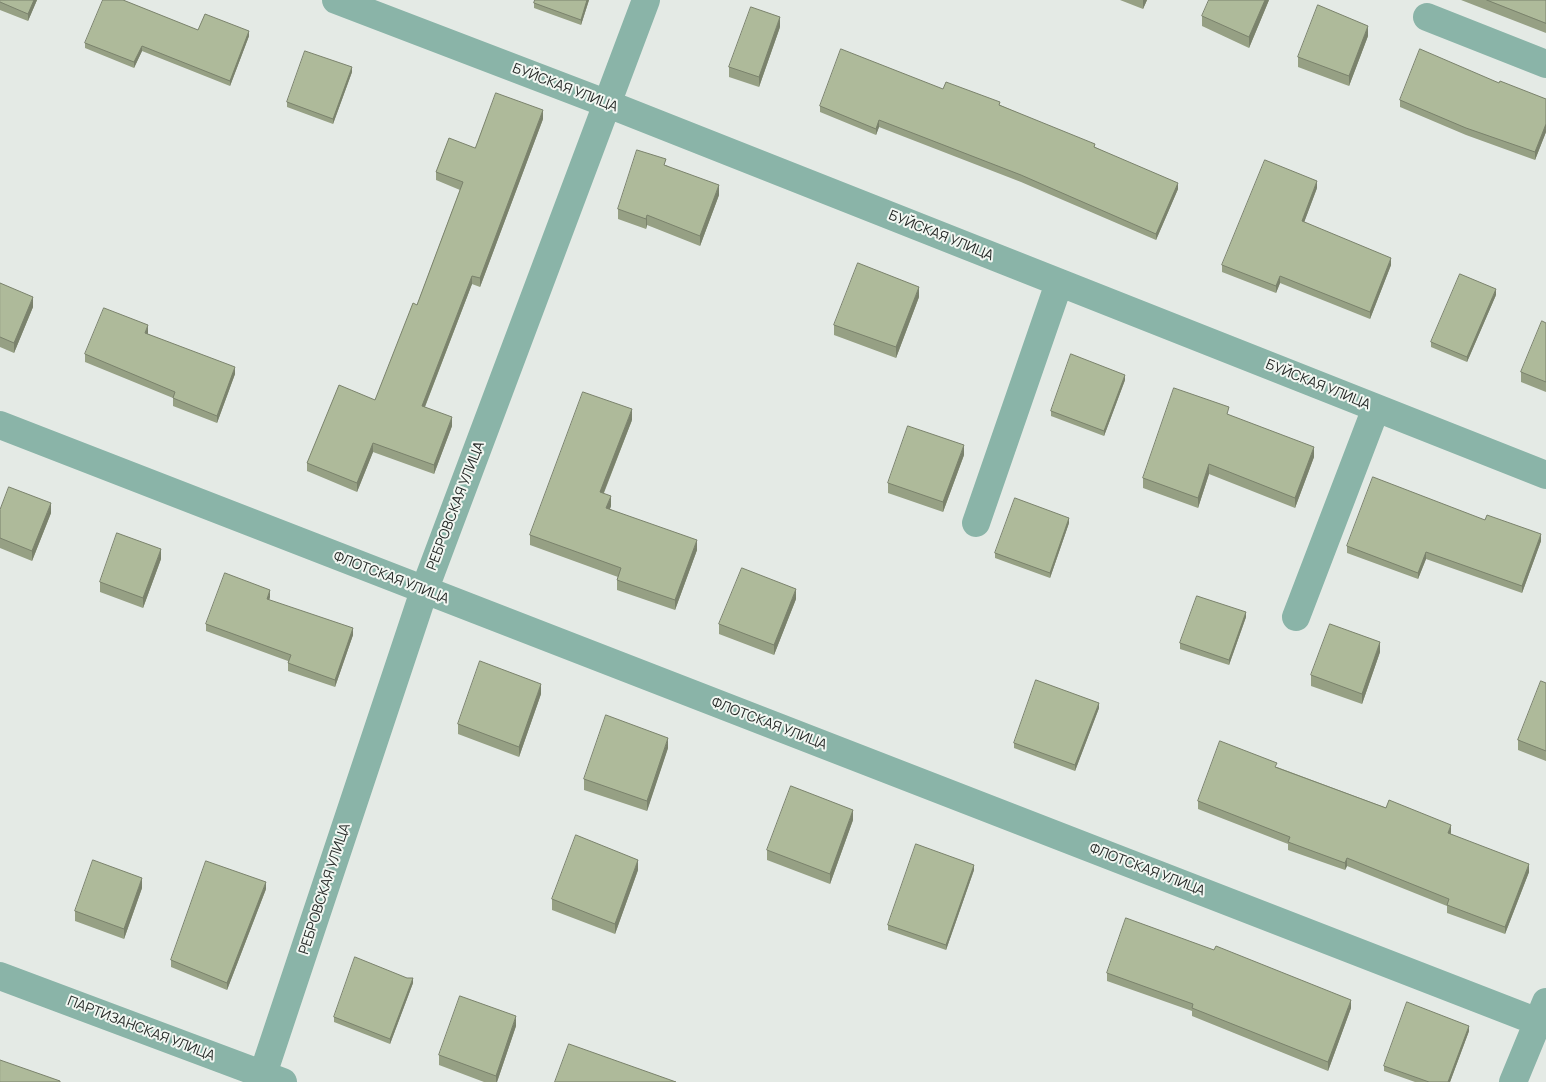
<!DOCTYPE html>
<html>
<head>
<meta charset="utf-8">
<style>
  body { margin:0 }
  canvas { display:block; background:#e4eae5 }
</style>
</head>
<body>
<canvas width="1546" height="1082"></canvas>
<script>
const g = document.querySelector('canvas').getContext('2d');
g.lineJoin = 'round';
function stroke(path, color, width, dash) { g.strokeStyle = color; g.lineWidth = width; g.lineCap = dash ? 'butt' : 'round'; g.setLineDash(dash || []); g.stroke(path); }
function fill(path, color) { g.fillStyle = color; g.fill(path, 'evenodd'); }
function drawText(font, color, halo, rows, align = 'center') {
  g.font = font + ' Manrope,sans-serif'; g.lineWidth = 4; g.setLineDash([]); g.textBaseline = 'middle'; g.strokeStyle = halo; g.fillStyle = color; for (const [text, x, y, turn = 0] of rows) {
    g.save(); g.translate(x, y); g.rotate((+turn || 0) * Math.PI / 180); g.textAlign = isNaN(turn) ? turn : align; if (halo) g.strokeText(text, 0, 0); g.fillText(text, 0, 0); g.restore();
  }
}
stroke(new Path2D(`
  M336 0 608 104 1546 475
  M1427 17 1546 64
  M0 425 1538 1022
  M976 523 1059 283
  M1296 617 1376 408
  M0 976 283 1082
  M263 1074 424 591 646 0
  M1513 1082 1546 1002`), '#8ab4a8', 28);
fill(new Path2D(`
  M0 0H37L28 21 0 10Z
  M535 0H589L581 25 534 8V3Z
  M1120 0H1147L1143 9Z
  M1269 0 1249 48 1202 26V16Z
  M1461 0H1546V33Z
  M780 27 759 87 729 77V67Z
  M198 30 249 36 230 86 142 51 134 68 85 48V43Z
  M1368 36 1349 86 1298 67V57Z
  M352 72 333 124 287 107V102Z
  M1499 83 1546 99V132L1535 160 1466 135 1400 107V100Z
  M943 89 1000 105 1095 147 1178 189 1156 240 1021 182 879 127 876 135 820 112V106Z
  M543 119 480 287 472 284 425 407 452 426 434 474 373 452 357 492 307 471V463L375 400 417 305 460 190 436 180V172L475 148Z
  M666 165 719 195 700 246 647 225 646 229 618 219V209Z
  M1317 188 1304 222 1391 265 1370 319 1280 283 1276 293 1222 272V265Z
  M0 283 33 307 14 353 0 347Z
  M1496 295 1467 362 1431 347V342Z
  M919 297 896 358 834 335V325Z
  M1546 323V392L1521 382V372Z
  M148 333V334L235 374 217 423 173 406V398L85 362V354Z
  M1125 380 1104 436 1051 416V411Z
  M1229 415 1314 457 1295 508 1209 474 1198 508 1143 488V478Z
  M632 420 604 493 611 506 610 509 697 550 675 610 617 590V580L618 577 530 545V535Z
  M964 455 943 512 888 493V483Z
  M0 510 51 513 32 561 0 548Z
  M1485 520 1541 541 1522 593 1426 559 1418 579 1347 553V546Z
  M1069 523 1050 578 995 558V553Z
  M161 559 143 608 100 592V582Z
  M270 597 269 600 353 635 335 687 288 671V661L206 631V624Z
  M796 599 774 655 719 634V624Z
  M1246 617 1229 665 1180 649V643Z
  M1380 652 1362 704 1311 686V675Z
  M1546 683V761L1518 750V740Z
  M541 694 519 757 458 734V724Z
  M1099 708 1075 771 1014 748V743Z
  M668 748 647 811 584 790V779Z
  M1277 767 1451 832V834L1529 872 1505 934 1447 913V906L1347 866 1345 870 1288 850V844L1198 809V801Z
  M853 820 830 884 767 860V850Z
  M638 870 615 934 552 910V899Z
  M974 870 946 950 888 930V925Z
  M142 888 124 939 75 921V911Z
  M266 889 227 990 171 967V960Z
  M1107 973 1351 1008 1328 1071 1192 1016V1011L1107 981Z
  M413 983 390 1044 334 1022V1017Z
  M516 1026 497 1082H484L439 1065V1055Z
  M1469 1031 1450 1082H1415L1384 1071V1066Z`), '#96a084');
fill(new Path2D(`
  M34 0H37L28 21V14Z
  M587 0H589L581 25V20Z
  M1143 0H1147L1143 9Z
  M1265 0H1269L1249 48V37Z
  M780 17V27L759 87V77Z
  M1368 26V36L1349 86V76Z
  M249 31V36L230 86V81Z
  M142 46V51L134 68V62Z
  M352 67V72L333 124V119Z
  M543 110V119L480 287V278Z
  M879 120V127L876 135V129Z
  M1546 124V132L1535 160V152Z
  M1317 181V188L1302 228V221Z
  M1178 183V189L1156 240V234Z
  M719 185V195L700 246V236Z
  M647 215V225L646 229V219Z
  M1391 258V265L1370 319V312Z
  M472 276V284L422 414V406Z
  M1280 276V283L1276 293V286Z
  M919 287V297L896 358V347Z
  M1496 289V295L1467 362V357Z
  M33 297V307L14 353V343Z
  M148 325V333L145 341V333Z
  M235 367V374L217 423V416Z
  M1125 375V380L1104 436V431Z
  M632 409V420L600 502V492Z
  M452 417V426L434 474V465Z
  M373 443V452L357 492V483Z
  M964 445V455L943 512V502Z
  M1314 447V457L1295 508V498Z
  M1209 464V474L1198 508V498Z
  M611 496V506L606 518V508Z
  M51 503V513L32 561V551Z
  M1069 518V523L1050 578V573Z
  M1541 534V541L1522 593V586Z
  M697 540V550L675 610V600Z
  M161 549V559L143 608V598Z
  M1426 552V559L1418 579V573Z
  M796 589V599L774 655V645Z
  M270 590V597L267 607V599Z
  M1246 612V617L1229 665V660Z
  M353 628V635L335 687V680Z
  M1380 642V652L1362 704V694Z
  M541 684V694L519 757V747Z
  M1099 703V708L1075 771V765Z
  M668 738V748L647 811V801Z
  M853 810V820L830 884V874Z
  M1451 825V832L1448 840V833Z
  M1347 858V866L1345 870V863Z
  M638 860V870L615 934V924Z
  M1529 864V872L1505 934V927Z
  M974 865V870L946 950V945Z
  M142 878V888L124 939V929Z
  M266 882V889L227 990V983Z
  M413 978V983L390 1044V1039Z
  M1351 1000V1008L1328 1071V1062Z
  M516 1016V1026L497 1082H496V1076Z
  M1469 1026V1031L1450 1082H1448Z`), '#7a826c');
const building = new Path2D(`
  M0 0H34L28 14 0 2Z
  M103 0H123L198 30 205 14 249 31 230 81 142 46 134 62 85 43Z
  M535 0H587L581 20 534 3Z
  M1209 0H1265L1249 37 1202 16Z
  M1487 0H1546V23Z
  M1318 5 1368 26 1349 76 1298 57Z
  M751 7 780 17 759 77 729 67Z
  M841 49 943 89 946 82 1000 102 999 105 1095 144 1094 147 1178 183 1156 234 1021 175 879 120 876 129 820 106Z
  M1420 49 1499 83 1500 81 1546 99V124L1535 152 1466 128 1400 100Z
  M305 51 352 67 333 119 287 102Z
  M496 93 543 110 480 278 472 276 422 406 452 417 434 465 373 443 357 483 307 463 339 385 375 400 413 303 417 305 463 182 436 172 449 138 475 148Z
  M637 150 666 159 664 165 719 185 700 236 647 215 646 219 618 209Z
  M1265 160 1317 181 1302 221 1391 258 1370 312 1280 276 1276 286 1222 265Z
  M858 263 919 287 896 347 834 325Z
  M1460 274 1496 289 1467 357 1431 342Z
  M0 283 33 297 14 343 0 337Z
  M104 308 148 325 145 333 235 367 217 416 173 398 175 392 85 354Z
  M1542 321 1546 323V382L1521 372Z
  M1071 354 1125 375 1104 431 1051 411Z
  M1174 388 1229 407 1227 414 1314 447 1295 498 1209 464 1198 498 1143 478Z
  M583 392 632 409 600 492 611 496 606 508 697 540 675 600 617 580 621 568 530 535Z
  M908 426 964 445 943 502 888 483Z
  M1373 477 1485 520 1487 515 1541 534 1522 586 1426 552 1418 573 1347 546Z
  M9 487 51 503 32 551 0 538V510Z
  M1015 498 1069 518 1050 573 995 553Z
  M117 533 161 549 143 598 100 582Z
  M742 568 796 589 774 645 719 624Z
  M225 573 270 590 267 599 353 628 335 680 288 663 291 655 206 624Z
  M1197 596 1246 612 1229 660 1180 643Z
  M1330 624 1380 642 1362 694 1311 675Z
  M480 661 541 684 519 747 458 724Z
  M1036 680 1099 703 1075 765 1014 743Z
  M1541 681 1546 683V751L1518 740Z
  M606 715 668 738 647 801 584 779Z
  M1220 741 1277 763 1275 767 1386 808 1389 800 1451 825 1448 833 1529 864 1505 927 1447 905 1449 899 1347 858 1345 863 1288 842 1290 837 1198 801Z
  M791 786 853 810 830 874 767 850Z
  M576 835 638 860 615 924 552 899Z
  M916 844 974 865 946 945 888 925Z
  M93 860 142 878 124 929 75 911Z
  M206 861 266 882 227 983 171 960Z
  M1126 918 1214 950 1216 946 1351 1000 1328 1062 1192 1008 1193 1004 1107 973Z
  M355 957 407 978H413L390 1039 334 1017Z
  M460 996 516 1016 496 1076 439 1055Z
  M1407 1002 1469 1026 1448 1082H1429L1384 1066Z
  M569 1044 676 1082H555Z
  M0 1060 60 1081V1082H0Z`);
fill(building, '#aeba9a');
stroke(building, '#7a826c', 1);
drawText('14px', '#262927', '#f2f7f2', [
  ["БУЙСКАЯ УЛИЦА",565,88,21],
  ["БУЙСКАЯ УЛИЦА",941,236,22],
  ["БУЙСКАЯ УЛИЦА",1318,385,22],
  ["РЕБРОВСКАЯ УЛИЦА",456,506,-69],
  ["ФЛОТСКАЯ УЛИЦА",391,578,21],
  ["ФЛОТСКАЯ УЛИЦА",769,724,21],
  ["ФЛОТСКАЯ УЛИЦА",1147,870,21],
  ["РЕБРОВСКАЯ УЛИЦА",325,889,-72],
  ["ПАРТИЗАНСКАЯ УЛИЦА",141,1029,21]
]);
</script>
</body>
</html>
